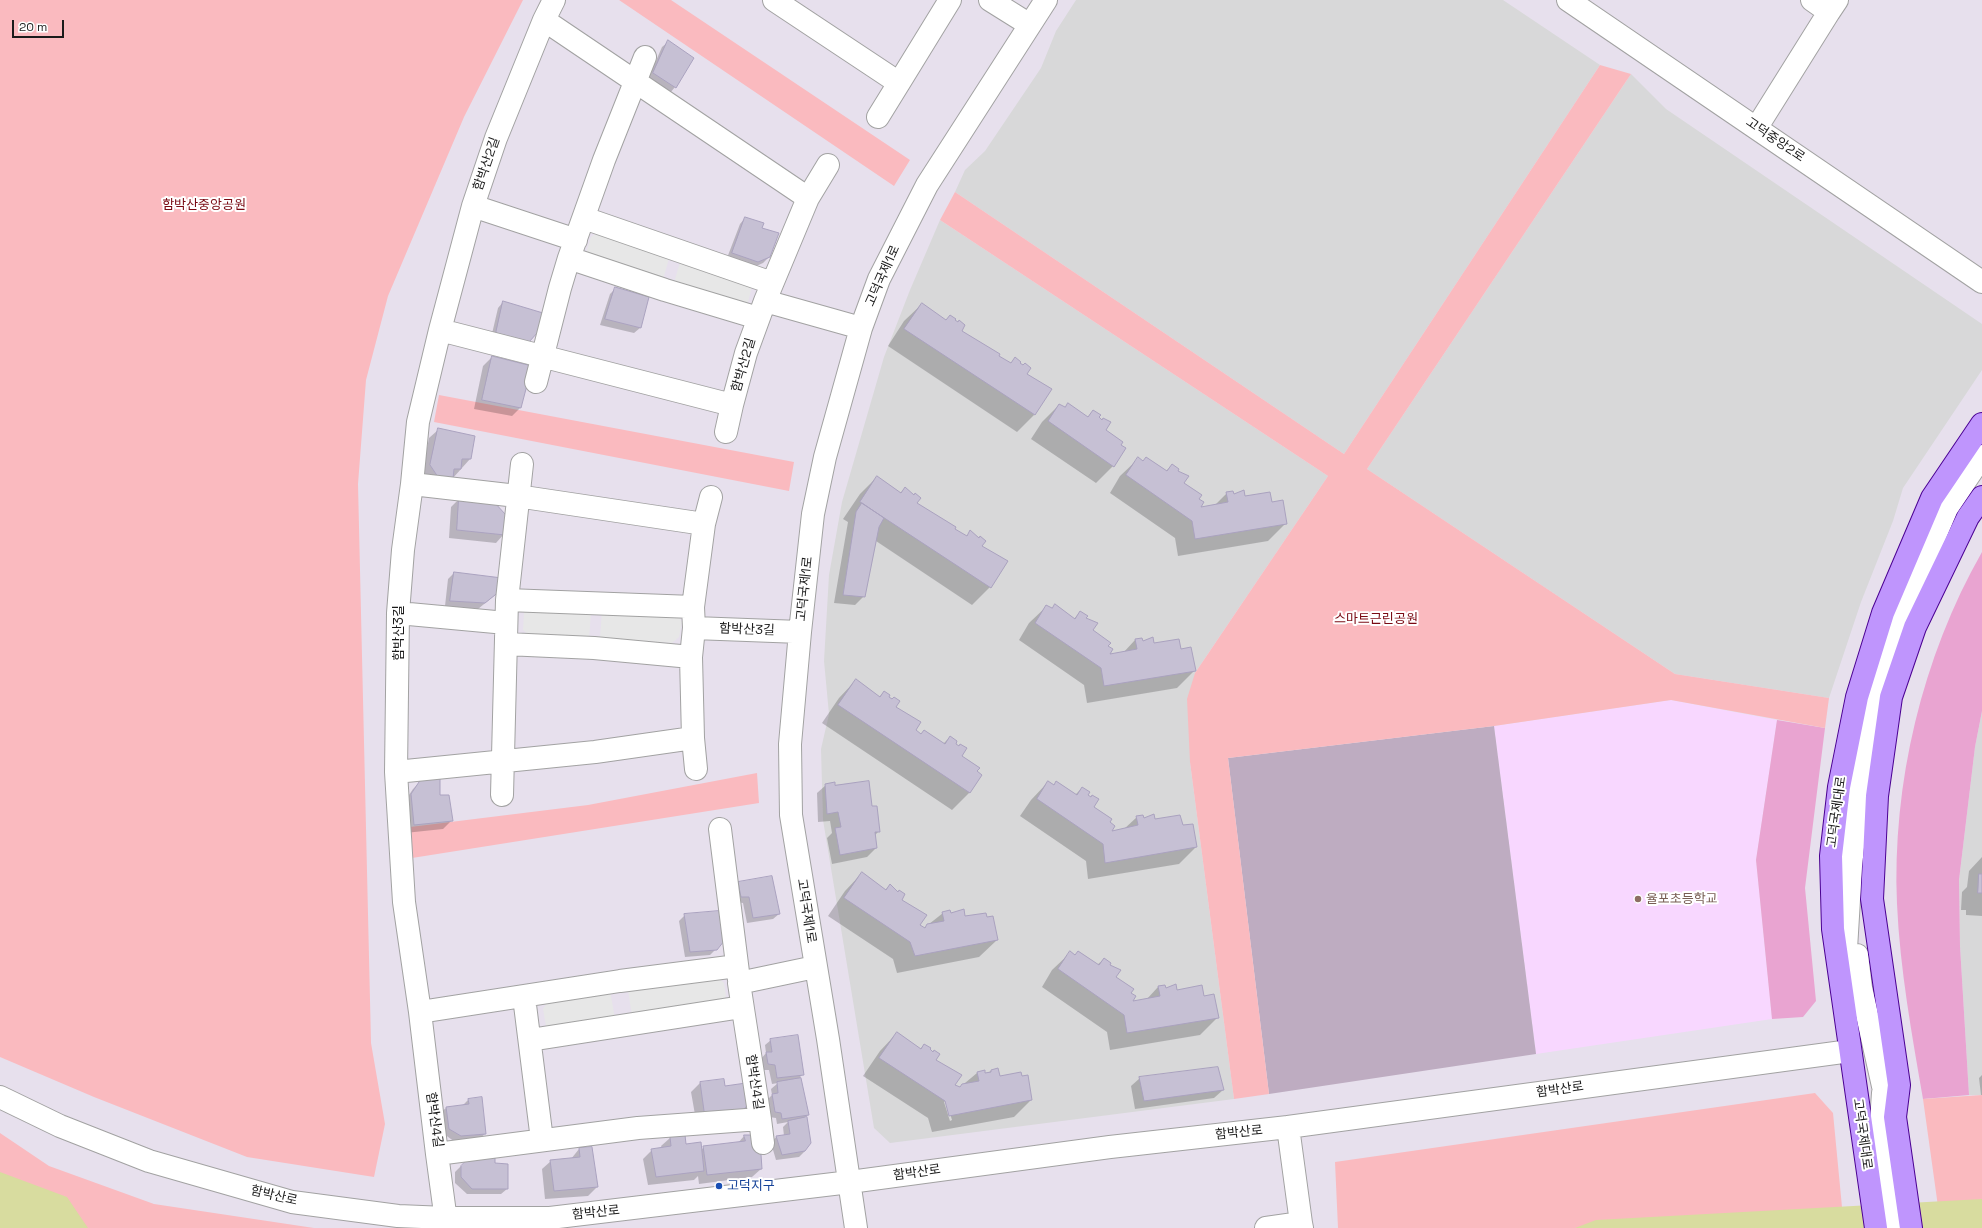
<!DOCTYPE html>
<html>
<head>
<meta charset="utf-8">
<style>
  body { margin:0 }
  #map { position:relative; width:1982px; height:1228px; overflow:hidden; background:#e7e0ed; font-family:"Space Grotesk",sans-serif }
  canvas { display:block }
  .scale { position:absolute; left:12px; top:20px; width:52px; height:18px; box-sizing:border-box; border:2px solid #1b1b1b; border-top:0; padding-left:5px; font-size:12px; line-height:14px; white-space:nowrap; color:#1b1b1b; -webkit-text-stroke:3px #fff; paint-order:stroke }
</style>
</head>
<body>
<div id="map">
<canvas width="1982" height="1228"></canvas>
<div class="scale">20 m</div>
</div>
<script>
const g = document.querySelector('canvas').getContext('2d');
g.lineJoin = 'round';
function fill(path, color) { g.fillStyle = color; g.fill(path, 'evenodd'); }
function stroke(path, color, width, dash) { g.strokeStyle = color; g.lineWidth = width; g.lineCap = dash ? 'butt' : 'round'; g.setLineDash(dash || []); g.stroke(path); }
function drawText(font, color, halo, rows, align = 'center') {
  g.font = font + ' "Space Grotesk","Noto Sans KR",sans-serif'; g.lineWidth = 4; g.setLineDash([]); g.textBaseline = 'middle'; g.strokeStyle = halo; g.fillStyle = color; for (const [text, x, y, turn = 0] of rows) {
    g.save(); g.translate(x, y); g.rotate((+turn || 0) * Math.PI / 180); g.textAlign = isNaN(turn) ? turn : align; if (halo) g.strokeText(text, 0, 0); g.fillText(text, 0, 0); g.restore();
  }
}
fill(new Path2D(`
  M1076 0H1503L1600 65 1344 454 955 192 965 170 985 151 1041 68 1056 31Z
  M1631 74 1666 109 1982 324V370L1903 488 1893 521 1861 602 1829 698 1675 674 1367 469Z
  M940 220 1328 476 1195 673 1190 762 1234 1099 890 1143 874 1128 823 820 821 749 829 714 824 661 829 575 842 502 884 357 910 290Z
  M1982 711V1095H1969L1960 946 1959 880 1975 747Z`), '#d8d8d9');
fill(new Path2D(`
  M1671 700 1777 720 1756 860 1772 1019 1536 1054 1494 726Z`), '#f8d7ff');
fill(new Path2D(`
  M1494 726 1536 1054 1269 1094 1228 758Z`), '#beacc1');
fill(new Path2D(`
  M1982 552V711L1975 747 1959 880 1960 946 1969 1095 1923 1099C1912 1035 1900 970 1897 904 1892 784 1922 657 1982 552Z
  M1777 720 1825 728 1805 888 1816 1001 1803 1017 1772 1019 1756 860Z`), '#e9a4d1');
fill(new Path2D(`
  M0 0H523L464 117 388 296 366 380 358 484 371 1043 385 1124 374 1177 247 1157 94 1097 0 1057Z
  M619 0H671L910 160 894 186Z
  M1600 65 1631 74 1367 469 1675 674 1829 698 1825 728 1671 700 1494 726 1228 758 1269 1094 1234 1099 1190 762 1187 699 1195 673 1328 476 940 220 955 192 1344 454Z
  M439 395 794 462 789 491 434 422Z
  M757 773 759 803 412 858 410 827 588 805Z
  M1815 1093 1833 1113 1844 1228H1338L1335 1162Z
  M1982 1095V1228H1941L1923 1099Z
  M0 1133 49 1166 154 1204 314 1228H0Z`), '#fababf');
fill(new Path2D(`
  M600 231 670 255 662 283 586 253 591 237Z
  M681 259 752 286 748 302 742 308 673 286Z
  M530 606 591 612 589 640 529 635 523 630 524 612Z
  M602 610 678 616 682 622 679 637 672 643 600 638Z
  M718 977 724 983 726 996 722 1003 632 1016 628 990Z
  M610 990 615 1019 551 1029 546 1026 543 1009 548 1001Z`), '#e7e7e7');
fill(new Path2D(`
  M0 1172 67 1197 88 1228H0Z
  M1982 1199V1228H1575L1596 1220Z`), '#d8dc9f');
fill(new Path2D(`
  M668 42 693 58 675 87 670 93 648 79 662 47Z
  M745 218 761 228 769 257 763 263 752 268 727 258 740 224Z
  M616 288 640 328 634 333 600 325 610 294Z
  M503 302 523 347 491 338 498 308Z
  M922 304 945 321 950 316 960 331 1010 364 1015 359 1019 364 1025 374 1034 415 1017 432 888 346 904 321Z
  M492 357 521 407 512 416 474 409 483 366Z
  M1059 405 1087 418 1093 411 1104 430 1113 466 1096 483 1031 439 1042 422Z
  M438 430 470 459 444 488 422 474 429 438Z
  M1138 459 1165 472 1172 465 1182 484 1198 499 1199 509 1214 506 1227 493 1272 503 1286 523 1268 541 1178 556 1175 538 1110 493 1120 476Z
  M877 477 900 493 905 489 916 504 966 537 970 532 981 547 1006 562 990 587 972 605 876 541 864 596 855 605 834 603 848 522 843 519 860 494Z
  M460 498 504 534 496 543 449 538 451 507Z
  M454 573 500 591 478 609 445 606 448 579Z
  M1047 606 1074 619 1080 612 1091 631 1107 646 1108 656 1123 653 1135 640 1180 650 1194 671 1177 688 1087 703 1084 685 1019 640 1029 623Z
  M856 680 879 697 884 692 914 730 921 735 943 744 950 737 960 756 976 772 970 792 952 810 822 723 839 698Z
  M422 780 439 796 452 820 443 829 405 833 403 804 413 789Z
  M1048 782 1053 786 1057 782 1075 795 1082 788 1093 807 1108 822 1109 832 1124 829 1137 817 1182 826 1196 847 1179 864 1088 879 1086 861 1020 816 1031 800Z
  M826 785 835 786 871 807 879 831 874 836 876 848 867 857 832 864 827 838 832 833 830 821 818 822 817 793Z
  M1982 857V916L1966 915V910H1961L1962 892 1967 887 1969 871Z
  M862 873 885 890 890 885 919 925 924 928 943 913 964 917 997 940 979 957 897 973 893 959 828 916 845 891Z
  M772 877 779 914 773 919 747 923 743 903 736 902 732 889 738 883Z
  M685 915 716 949 710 955 685 957 679 921Z
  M1070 953 1097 965 1104 959 1131 1002 1146 1000 1158 987 1204 997 1218 1017 1200 1035 1110 1050 1107 1032 1042 987 1052 970Z
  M897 1033 919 1050 924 1045 954 1085 959 1088 977 1073 985 1074 991 1071 1031 1100 1014 1117 932 1132 928 1118 863 1076 880 1051ZM946 1100 952 1120 950 1121 944 1102Z
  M771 1040 803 1074 800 1077 808 1115 803 1119 805 1151 799 1157 776 1160 771 1143 776 1137 784 1136 783 1127 788 1122 777 1124 776 1118 769 1117 767 1100 772 1095 771 1089 778 1083 772 1084 769 1070H762L761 1059 766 1053 765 1045Z
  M1982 1075V1095H1981L1979 1078Z
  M1140 1078 1223 1090 1214 1098 1135 1109 1131 1086Z
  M723 1080 724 1087 697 1126 691 1092 700 1083Z
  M468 1100 485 1134 479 1139 455 1142 444 1134 440 1113 446 1108 462 1106Z
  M744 1136 761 1169 752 1177 699 1184 698 1176 694 1180 648 1185 643 1159 652 1150 662 1149 661 1146 670 1138 685 1146 701 1150 704 1147 738 1143Z
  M579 1149 597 1187 588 1196 545 1199 542 1169 551 1161 571 1159Z
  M494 1164 507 1189 501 1194H467L455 1183V1172L461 1166Z`), '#0003');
const building = new Path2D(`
  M668 40 694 58 676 88 653 73Z
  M745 217 764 223 762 228 779 233 770 257 758 262 732 253Z
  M615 287 649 297 641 328 605 319Z
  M503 301 543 313 538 332 529 342 496 333Z
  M922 303 946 320 950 315 956 319 955 320 958 322 959 320 965 325 962 331 1000 354 999 356 1011 363 1015 357 1021 362 1020 363 1023 365 1025 363 1031 368 1027 374 1052 389 1035 415 904 329Z
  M492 356 532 366 521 408 482 400Z
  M1068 403 1088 417 1093 410 1101 415 1099 417 1102 420 1103 418 1111 422 1106 430 1123 442 1121 445 1126 448 1114 467 1048 421 1059 404 1065 407Z
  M438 428 475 436 471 459H462L461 469H454L453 479 438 477 430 465Z
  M1138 457 1143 461 1146 457 1167 471 1172 464 1179 469 1178 471 1189 476 1184 483 1202 495 1199 499 1204 502 1201 507 1228 502 1226 492 1233 491 1234 494 1244 490 1245 496 1270 492 1272 502 1283 500 1287 524 1195 539 1192 521 1126 475Z
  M877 476 901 493 905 487 914 495 915 493 921 498 917 503 956 527 955 529 967 536 970 530 979 538 980 536 986 541 982 546 1008 561 991 588 860 502Z
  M459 497 494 502 506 515 505 535 457 530Z
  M862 503 884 518 879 527 865 597 843 595 856 512Z
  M454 572 502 578 500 591 485 603 450 601Z
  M1055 604 1075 619 1080 611 1088 616 1086 618 1098 623 1093 630 1111 643 1108 646 1113 649 1110 654 1137 649 1135 639 1142 638 1143 641 1153 637 1154 643 1179 639 1181 649 1191 647 1196 671 1104 686 1101 668 1035 623 1046 605 1052 608Z
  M856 679 880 697 884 691 890 695 889 697 892 699 894 697 900 701 896 707 921 722 916 730 921 734 924 730 945 744 950 736 957 741 956 744 959 746 960 744 967 748 962 756 980 768 977 771 982 775 970 793 838 705Z
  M440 778V795H449L453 821 414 825 411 794 421 779Z
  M869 781 872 806H877L880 832H875L877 848 840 855 835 828 841 827 838 812 827 814 825 784 835 782V785Z
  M1048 781 1054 785 1056 781 1077 795 1082 787 1090 792 1088 795 1091 797 1092 795 1099 799 1094 807 1112 819 1110 822 1115 826 1112 831 1138 825 1136 816 1143 815 1144 818 1154 814 1155 819 1180 815 1183 825 1193 824 1197 847 1105 863 1103 844 1037 799Z
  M862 872 886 890 890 884 898 892 899 890 905 894 902 900 927 915 920 925 925 928 927 924 944 921 942 912 950 910 951 913 964 909 965 916 986 913 987 917 993 916 998 940 915 956 910 942 844 898Z
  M1979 874H1982V893H1978Z
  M772 876 780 914 753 918 749 897H741L738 882Z
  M719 911 724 941 717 950 690 952 684 914Z
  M1070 951 1075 955 1078 951 1099 965 1104 958 1111 963 1110 965 1121 970 1116 977 1134 989 1131 993 1136 996 1133 1001 1160 996 1158 986 1165 985 1166 988 1176 984 1177 990 1202 985 1204 996 1214 994 1219 1018 1127 1033 1124 1015 1058 969Z
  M897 1032 921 1049 924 1044 931 1048 930 1049 933 1052 934 1050 940 1054 936 1060 962 1075 955 1085 960 1087 962 1084 979 1081 977 1072 985 1070V1073L991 1072V1070L998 1068 1000 1076 1021 1072 1022 1076 1028 1075 1032 1100 949 1116 945 1101 879 1058Z
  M798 1035 804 1075 777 1078 775 1065 768 1064 766 1052H772L770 1039Z
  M1218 1067 1224 1090 1144 1101 1139 1077Z
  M801 1078 809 1115 782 1119 781 1113 775 1112 772 1094 778 1093 777 1082Z
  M724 1079 725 1086 746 1083 750 1102 740 1114 705 1118 700 1082Z
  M482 1097 486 1134 461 1136 449 1129 446 1107 469 1104 468 1099Z
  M807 1117 811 1143 805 1151 782 1155 776 1136 790 1134 788 1121Z
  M685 1135 686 1144 701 1142 704 1171 656 1177 651 1149 671 1146 670 1137Z
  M744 1135H752L760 1140 762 1169 707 1175 703 1146 745 1141Z
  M592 1147 598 1187 554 1191 550 1160 580 1157 579 1148Z
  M471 1156H495V1163L508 1164V1189H472L461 1177V1166Z`);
fill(building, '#c6c0d4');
stroke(building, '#aaa2bf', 1);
const minor = new Path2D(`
  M774 0 899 83 950 0
  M990 0 1030 25
  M1568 0 1982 282
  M1812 0 1829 12 1837 0
  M544 20 554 0
  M878 117 899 83
  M1757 127 1829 12
  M808 198 828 165
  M473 206 576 240
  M584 218 772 283
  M569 258 665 290 758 318
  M765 301 746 353 732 405 440 330 473 206 496 138 544 20 808 198 765 301 861 328
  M536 382 560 288 569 258 604 160 645 57
  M726 432 732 405
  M412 484 418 422 440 330
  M704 524 711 497
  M507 600 693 607
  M398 613 506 623
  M694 628 691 657 693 738 595 752 396 772 398 613 403 550 412 484 517 496 704 524 693 607 694 628 800 632
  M506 644 594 648 691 657
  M693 738 696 769
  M396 772 404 902 420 1012
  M502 795 507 600 522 464
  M720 829 739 980
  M1857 955 1861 988 1883 1086 1895 1117
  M737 966 620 981 420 1012 437 1154 638 1128 760 1119 739 983 815 967
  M1849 974 1846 949 1851 866 1859 790 1877 689 1899 621 1947 508 1982 456
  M524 997 542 1140
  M530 1040 742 1007
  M1883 1093 1880 1136 1896 1228
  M0 1097 60 1126 149 1161 292 1202 398 1216 446 1218H550L850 1182 1110 1147 1288 1127 1850 1051
  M760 1119 763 1143
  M1288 1127 1301 1223
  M437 1154 447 1228
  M856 1228 828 1039 791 815 790 744 800 632 813 514 825 457 861 328 879 279 927 185 1046 0
  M1266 1228 1301 1223 1302 1228`);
const major = new Path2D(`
  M1876 1228 1833 929 1831 856 1839 787 1857 697 1883 613 1932 498 1982 424
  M1911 1228 1895 1117 1899 1085 1872 899 1877 796 1891 697 1915 627 1968 517 1982 497`);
stroke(minor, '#a2a2a2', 24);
stroke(major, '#4a0092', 24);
stroke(minor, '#fff', 22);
stroke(major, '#bf95fd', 22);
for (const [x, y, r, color] of [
  [1638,899,4,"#8d6e63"],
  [719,1186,4,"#1a4fb4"]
]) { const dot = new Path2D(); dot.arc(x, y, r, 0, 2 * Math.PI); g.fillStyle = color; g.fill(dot); stroke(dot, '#fff', 1.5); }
drawText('13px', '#1b1b1b', '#fff', [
  ["고덕중앙2로",1775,140,34],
  ["함박산2길",487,164,-71],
  ["고덕국제1로",883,276,-66],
  ["함박산2길",744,365,-74],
  ["고덕국제1로",805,589,-84],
  ["함박산3길",747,630,2],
  ["함박산3길",399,633,-90],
  ["고덕국제대로",1837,812,-82],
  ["고덕국제1로",806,911,81],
  ["함박산4길",754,1082,81],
  ["함박산로",1560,1090,-8],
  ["함박산4길",434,1120,82],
  ["함박산로",1239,1133,-6],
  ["고덕국제대로",1862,1134,82],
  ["함박산로",917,1173,-8],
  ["함박산로",274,1196,13],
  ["함박산로",596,1213,-6]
]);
drawText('13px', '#790912', '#fff', [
  ["함박산중앙공원",204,205],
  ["스마트근린공원",1376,619]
]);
drawText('13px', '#785e54', '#fff', [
  ["율포초등학교",1646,899]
], 'left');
drawText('13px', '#164399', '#fff', [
  ["고덕지구",727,1186]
], 'left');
</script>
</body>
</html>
